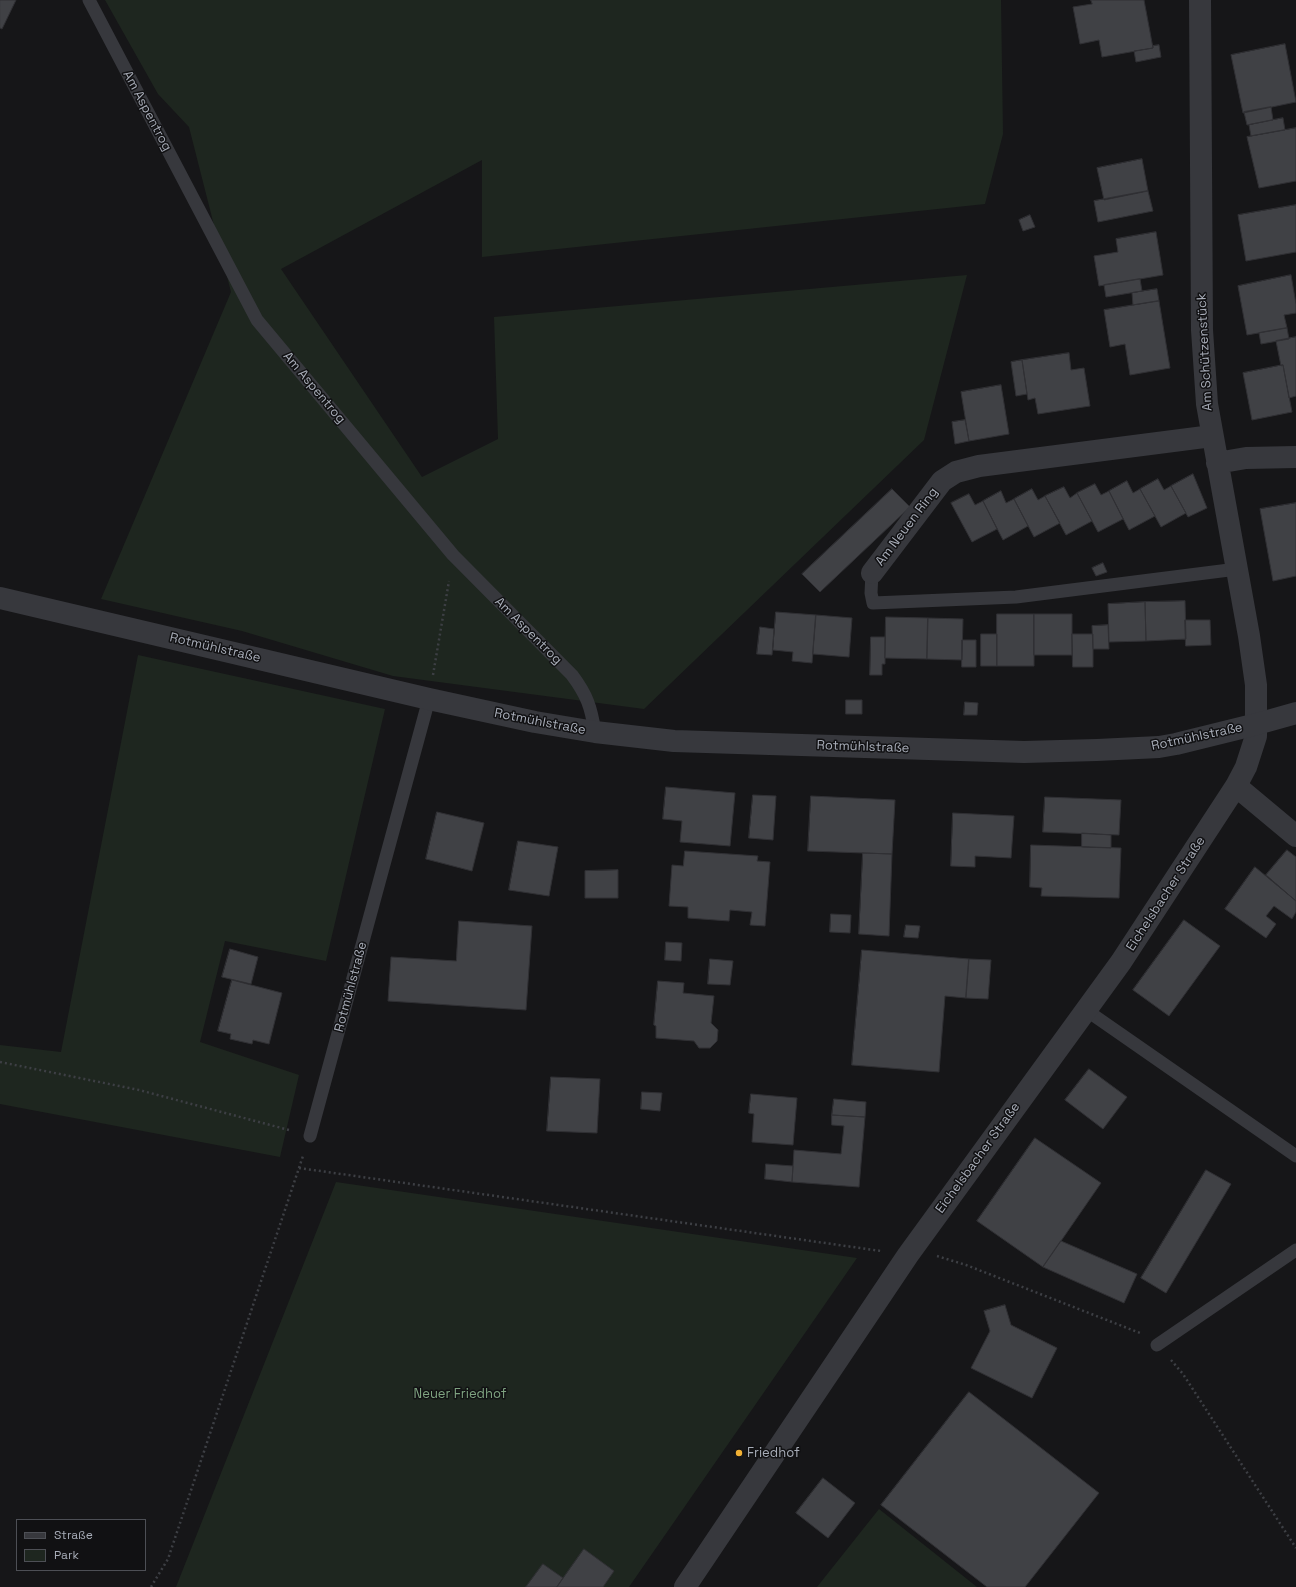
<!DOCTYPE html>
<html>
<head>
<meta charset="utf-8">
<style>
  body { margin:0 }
  #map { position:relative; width:1296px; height:1587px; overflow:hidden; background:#161618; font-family:"Space Grotesk",sans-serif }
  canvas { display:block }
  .legend { position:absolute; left:16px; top:1519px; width:130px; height:52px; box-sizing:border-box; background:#111113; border:1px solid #4d4f55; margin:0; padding:5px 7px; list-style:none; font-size:12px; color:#a8adb8 }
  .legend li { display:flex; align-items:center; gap:8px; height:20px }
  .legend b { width:20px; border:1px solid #4d4f55 }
</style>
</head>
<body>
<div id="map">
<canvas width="1296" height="1587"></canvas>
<ul class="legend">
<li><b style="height:5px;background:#37383d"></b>Straße</li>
<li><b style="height:11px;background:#1e261f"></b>Park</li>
</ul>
</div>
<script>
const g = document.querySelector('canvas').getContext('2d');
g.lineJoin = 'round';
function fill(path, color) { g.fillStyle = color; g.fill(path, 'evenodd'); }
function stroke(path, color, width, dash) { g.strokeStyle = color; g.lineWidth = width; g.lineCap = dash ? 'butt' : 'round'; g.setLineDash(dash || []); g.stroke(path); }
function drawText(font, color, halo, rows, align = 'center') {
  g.font = font + ' "Space Grotesk",sans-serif'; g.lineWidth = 3; g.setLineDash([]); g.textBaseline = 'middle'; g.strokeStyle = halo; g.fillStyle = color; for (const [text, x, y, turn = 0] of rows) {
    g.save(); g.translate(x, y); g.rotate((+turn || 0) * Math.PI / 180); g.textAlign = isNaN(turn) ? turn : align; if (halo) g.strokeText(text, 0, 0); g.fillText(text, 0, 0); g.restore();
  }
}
fill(new Path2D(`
  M105 0H1001L1003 134 985 204 482 257V160L281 269 422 477 498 439 494 317 967 275 924 440 644 709 393 676 242 631 101 599 231 292 189 127 158 94Z
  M138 655 385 709 326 961 225 941 200 1042 299 1075 280 1157 0 1104V1045L61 1052Z
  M336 1182 857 1258 629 1587H176Z
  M879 1509 977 1587H817Z`), '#1e261f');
const building = new Path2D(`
  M0 0H16L2 29 0 28Z
  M1091 0H1144L1153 48 1102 57 1099 40 1080 44 1073 7 1092 4Z
  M1285 44 1296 102 1243 113 1231 55Z
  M1159 45 1161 57 1136 62 1134 51 1153 48V46Z
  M1271 107 1273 120 1247 125 1244 112Z
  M1283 118 1285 130 1251 136 1249 125Z
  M1296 128V181L1259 188 1247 137Z
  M1142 159 1148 191 1104 200 1097 168Z
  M1148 191 1153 211 1098 222 1094 201Z
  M1296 205V252L1246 261 1238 215Z
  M1030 215 1035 227 1023 231 1019 220Z
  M1156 232 1163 275 1099 286 1094 256 1118 252 1116 239Z
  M1291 275 1296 304V313L1284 315 1287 328 1247 335 1238 286Z
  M1140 279 1142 291 1106 297 1104 285Z
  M1157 289 1159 301 1133 305 1132 293Z
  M1159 301 1170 368 1130 375 1125 344 1110 347 1104 310Z
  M1287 328 1289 339 1261 344 1259 333Z
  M1296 337V396L1289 398 1283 365 1281 366 1276 341Z
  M1069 353 1071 370 1084 368 1090 406 1038 414 1035 398 1028 400 1022 360Z
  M1022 360 1027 394 1016 396 1011 362Z
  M1283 365 1292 412 1252 420 1243 373Z
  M1001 385 1009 434 969 441 961 392Z
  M965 420 969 441 955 444 952 422Z
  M1193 474 1207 508 1188 517 1171 486Z
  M1158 479 1164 490 1171 486 1186 513 1161 527 1140 489Z
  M1127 481 1133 493 1140 489 1155 516 1129 530 1109 491Z
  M1095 484 1101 495 1109 491 1123 519 1098 532 1077 493Z
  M1064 487 1070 498 1077 493 1092 521 1066 535 1045 496Z
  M892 489 910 507 820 592 802 574Z
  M1032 489 1038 500 1045 496 1060 523 1034 537 1014 499Z
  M1001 491 1006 503 1014 499 1028 526 1003 540 983 501Z
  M969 494 975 505 983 501 997 529 972 542 951 503Z
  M1296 503V576L1273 581 1260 509Z
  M1103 563 1107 572 1096 576 1092 568Z
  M1185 601 1186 639 1146 641 1145 602Z
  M1145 602 1146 641 1109 642 1108 604Z
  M776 612 816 615 812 663 792 661 793 652 773 650Z
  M997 614H1034V666H997Z
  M1034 614H1072V655H1034Z
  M816 615 852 618 849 657 813 654Z
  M886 617 928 618 927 659 885 658Z
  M928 618 963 619 962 660 927 659Z
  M1185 620H1210L1211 645 1186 646Z
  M1108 625 1109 649H1093L1092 626Z
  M760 627 774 629 772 655 757 654Z
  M981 634H997V666H981Z
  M1072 634H1093V667H1073Z
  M871 637H885V664H882V675H870Z
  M962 640H976V667H962Z
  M846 700H862V714H846Z
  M965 702 978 703 977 715H964Z
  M666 787 735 793 730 846 680 842 682 821 663 819Z
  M753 795 776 796 773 840 749 838Z
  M811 796 895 800 892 854 808 851Z
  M1045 797 1121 800 1119 835 1043 832Z
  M437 812 484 823 472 871 426 859Z
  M953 813 1014 816 1011 858 975 856V867L951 866Z
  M1082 833 1111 835V848L1082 847Z
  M518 841 558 847 549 896 509 890Z
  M1031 845 1121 848 1119 898 1041 896 1042 888 1030 887Z
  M1287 850 1296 857V901L1266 875Z
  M685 851 758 856 757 861 770 862 765 926 750 925 752 912 730 910 729 921 688 918V907L669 906 672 865 683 866Z
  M863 853 892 854 889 936 859 934Z
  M1255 867 1296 901V912L1292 919 1274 906 1266 916 1276 924 1266 938 1225 909Z
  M618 870V898H585V871Z
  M831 914 851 915 850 933 830 932Z
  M1184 920 1220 946 1169 1016 1133 990Z
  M459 921 532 926 526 1010 388 1001 391 957 456 961Z
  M906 925 920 926 918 938 904 937Z
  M666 942 682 943 681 961 665 960Z
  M230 949 258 957 251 984 222 977Z
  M862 950 969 959 966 998 945 996 939 1072 852 1065Z
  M710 959 733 961 730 985 708 984Z
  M969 959 991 960 988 999 966 998Z
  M232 980 282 993 269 1044 253 1040 252 1044 230 1039 231 1034 218 1031Z
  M658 981 684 983 683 993 714 996 711 1023 718 1030 717 1041 710 1048H699L694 1041 656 1038V1026L654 1025Z
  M1089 1069 1127 1097 1103 1129 1065 1100Z
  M551 1077 600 1079 597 1133 547 1131Z
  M642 1092 662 1093 660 1111 641 1109Z
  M751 1094 797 1098 793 1145 752 1142 754 1114 749 1113Z
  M834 1099 866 1102 865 1117 832 1115Z
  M832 1115 865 1117 859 1187 792 1182 794 1150 841 1154 844 1126 832 1125Z
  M1035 1138 1101 1183 1043 1267 977 1221Z
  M766 1164 793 1166 792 1182 765 1179Z
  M1206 1170 1231 1184 1166 1293 1141 1278Z
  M1061 1241 1137 1274 1124 1303 1043 1267Z
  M1005 1305 1011 1325 1057 1348 1032 1398 971 1368 990 1331 984 1311Z
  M969 1392 1099 1493 1025 1587H987L881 1505Z
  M823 1478 855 1503 828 1538 796 1513Z
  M584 1549 614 1571 603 1587H557Z
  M543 1564 563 1578 557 1587H526Z`);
fill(building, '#404145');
stroke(building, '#303034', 1);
stroke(new Path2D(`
  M433 675 449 581
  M0 1062 139 1090 289 1130
  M299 1168 881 1251
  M937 1256 966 1265 1140 1333
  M1171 1360 1183 1374 1296 1548
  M151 1587 168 1559 303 1156`), '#3d3f44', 2.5, [2, 3]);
stroke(new Path2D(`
  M89 0 257 320 453 555 572 675C587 695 591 707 595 732
  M872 573 871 593 873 603 1016 597 1237 569
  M1086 1010 1296 1156
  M310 1136 429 699
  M1157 1345 1296 1250`), '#37383d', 13);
stroke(new Path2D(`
  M1217 463 1246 458 1296 457
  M872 573 942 481 956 472 979 466 1212 436
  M1236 786 1296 836
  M685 1587 908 1255 1121 962 1236 786 1246 767 1256 736V685L1249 636 1207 404 1202 330 1200 0`), '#37383d', 22);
stroke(new Path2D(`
  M0 598 429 699 535 722 595 732 674 741 1024 752 1097 750 1159 747 1176 744 1257 724 1296 713`), '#37383d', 22);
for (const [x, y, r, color] of [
  [739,1453,4,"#f2b134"]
]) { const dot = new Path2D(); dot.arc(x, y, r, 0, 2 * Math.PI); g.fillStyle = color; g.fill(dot); stroke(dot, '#111113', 1.5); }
drawText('13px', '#a8adb8', '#111113', [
  ["Am Aspentrog",147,111,62],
  ["Am Schützenstück",1205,352,-93],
  ["Am Aspentrog",314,388,50],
  ["Am Neuen Ring",907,527,-53],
  ["Am Aspentrog",528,631,45],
  ["Rotmühlstraße",215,648,13],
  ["Rotmühlstraße",540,722,11],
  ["Rotmühlstraße",1197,737,-12],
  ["Rotmühlstraße",863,747,2],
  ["Eichelsbacher Straße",1166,894,-57],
  ["Rotmühlstraße",351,987,-75],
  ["Eichelsbacher Straße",978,1158,-54]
]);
drawText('13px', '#7fa381', '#111113', [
  ["Neuer Friedhof",460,1394]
]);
drawText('13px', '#a8adb8', '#111113', [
  ["Friedhof",747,1453]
], 'left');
</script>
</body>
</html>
